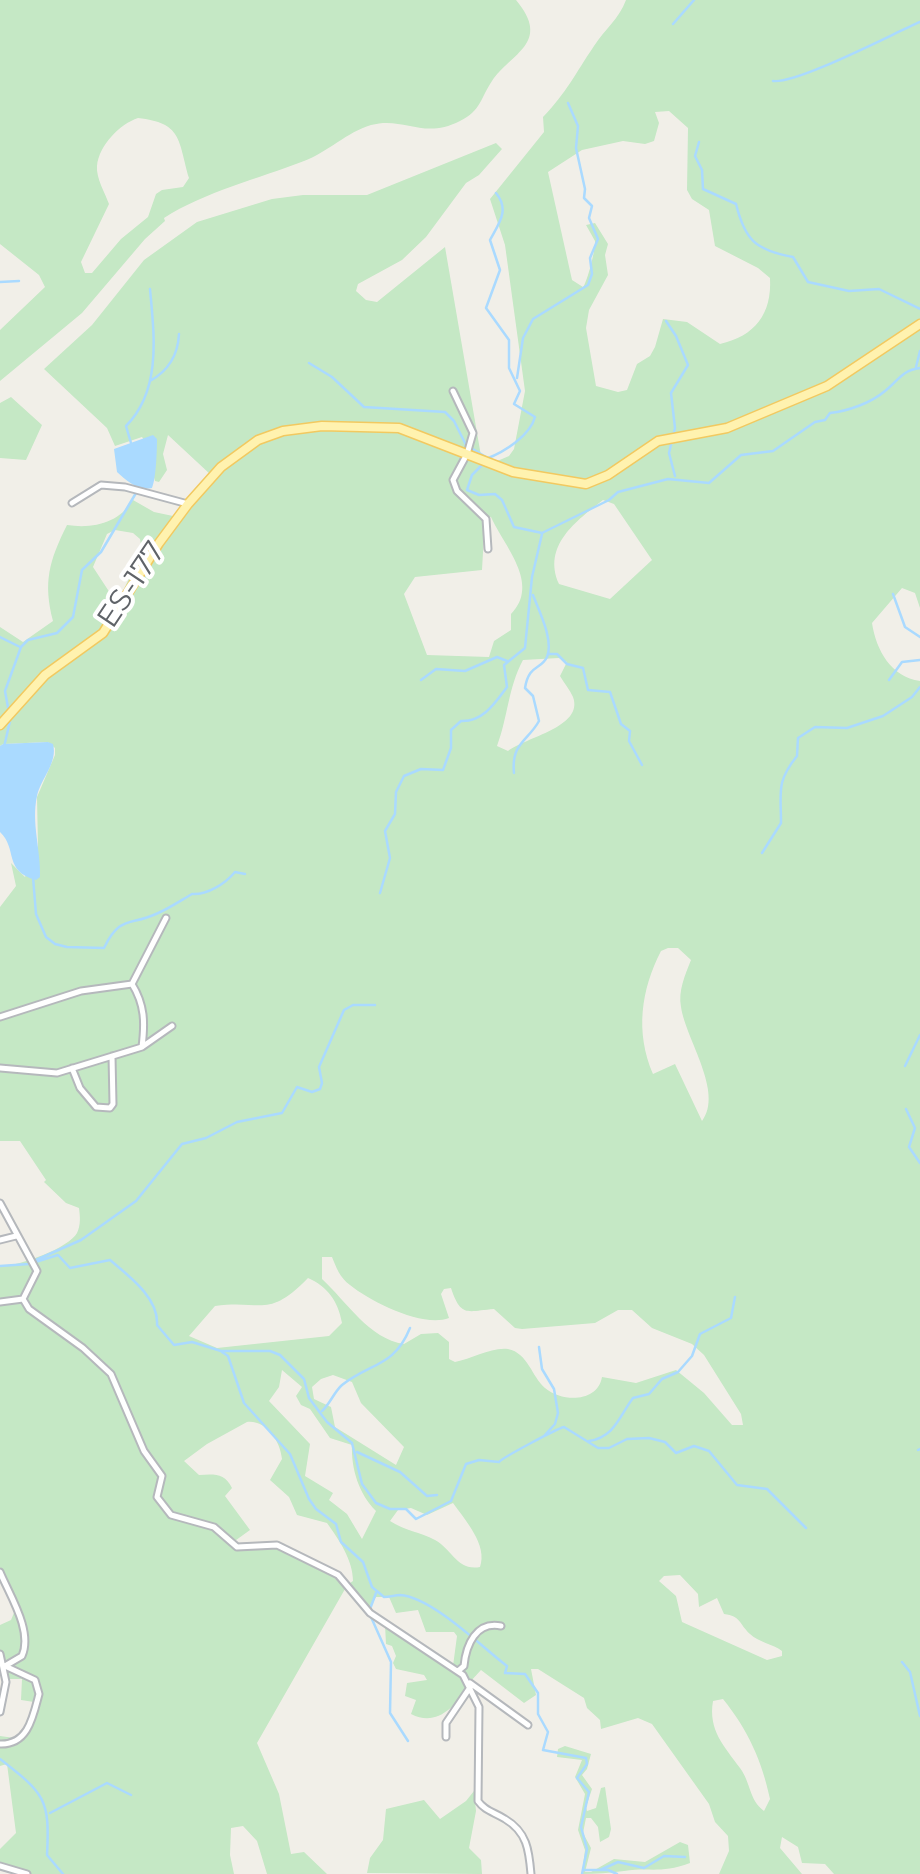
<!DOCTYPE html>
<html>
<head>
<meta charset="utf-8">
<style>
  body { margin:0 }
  canvas { display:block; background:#f1efe8 }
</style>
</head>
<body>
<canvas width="920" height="1874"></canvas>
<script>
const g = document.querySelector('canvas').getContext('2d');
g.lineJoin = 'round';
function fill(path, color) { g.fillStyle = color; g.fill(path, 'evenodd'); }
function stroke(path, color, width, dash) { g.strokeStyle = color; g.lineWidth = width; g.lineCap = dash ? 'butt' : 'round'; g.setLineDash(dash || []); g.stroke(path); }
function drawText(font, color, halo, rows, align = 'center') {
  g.font = font + ' Montserrat,sans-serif'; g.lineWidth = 8; g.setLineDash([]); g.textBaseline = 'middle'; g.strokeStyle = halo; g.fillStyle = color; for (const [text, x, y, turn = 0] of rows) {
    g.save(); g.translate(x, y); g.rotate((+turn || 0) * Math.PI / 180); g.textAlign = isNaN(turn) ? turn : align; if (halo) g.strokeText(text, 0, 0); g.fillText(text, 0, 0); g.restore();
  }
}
fill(new Path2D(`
  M0 0H516C552 43 511 53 492 81 481 97 481 111 460 121 423 140 404 116 371 125 347 132 328 152 304 161 258 179 204 192 164 218L165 221 145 239 82 313 0 381V330L45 287 39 275 0 244ZM138 118C182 123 178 139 189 178L183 187 162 190 156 194 148 217 121 239 92 273H85L81 262 109 204C105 193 96 178 97 166 99 145 120 124 138 118Z
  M626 0H920V608L915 593 902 588 872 623C876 650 891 677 920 681V1874H834L825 1864 802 1863 798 1847 782 1837 780 1848 802 1874H719L729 1851 728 1836 715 1822 709 1804 652 1724 638 1718 601 1729 600 1720 587 1708 584 1698 538 1669H531L536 1695 524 1703 481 1670 470 1682 453 1666 457 1636 454 1632H426L418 1610 396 1613 389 1597H376L366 1614 345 1589 257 1743 279 1794 291 1854 304 1852 327 1874H267L257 1841 243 1826 231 1828 230 1855 234 1874H23L19 1868 0 1867V1849L16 1833 7 1764 0 1766V1736L22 1739 34 1702 21 1700 22 1679H6L0 1655V1625L11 1620 16 1608 0 1567V1266C17 1267 69 1248 77 1233 81 1225 80 1216 79 1208L66 1203 44 1182 46 1180 20 1141H0V907L16 886 11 863 25 877 38 846 37 797 55 755V748L48 742 3 744 0 746V627L23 642 53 621C43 582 49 561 67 525 93 529 119 523 133 500L154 512 173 516 211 475 168 435 163 454 167 470 159 482 155 481 152 470 156 457 142 437 115 446 107 428 44 369 92 325 144 260 197 222 272 199 303 195H367L496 143 502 149 479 175 466 183 426 237 402 260 358 284 356 291 366 300 377 302 445 247 481 456 495 462 509 456 514 449 525 391 505 245 490 199 544 132 543 117C567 92 575 74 594 46 605 29 619 19 626 0ZM669 111 688 128 687 190 692 199 709 210 715 246 758 268 770 278C772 314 755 336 720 344L687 322 663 319 655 347 650 356 637 364 627 390 618 392 596 386 586 328 589 310 608 275 605 255 608 244 595 223 586 225 595 241C596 248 587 283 583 287L572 280 548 172 582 150 623 141 645 144 654 141 659 123 655 112ZM603 500 614 504 652 560 610 599 559 584C542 546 576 521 603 500ZM485 516 491 517C504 546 541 584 511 614V630L494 641 489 657 427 655 404 594 415 577 482 570ZM115 530 133 533 140 539 142 551 115 608 112 607 110 593 93 567 107 534ZM559 658 567 662 560 676C564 683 570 690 573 697 584 727 526 737 508 751L497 746C508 717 508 688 523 660ZM668 948H678L691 960C685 975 678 991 681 1007 686 1040 724 1092 702 1121L675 1064 653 1074C635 1032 641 990 661 951ZM322 1257H332C336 1267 340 1278 350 1285 371 1302 423 1328 449 1318L441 1294 444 1289 451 1288C461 1318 467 1311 494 1309L515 1328 522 1329 595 1323 618 1310H632L652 1328 692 1344 704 1355 741 1414 743 1425H732L704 1393 676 1370 636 1383 602 1377C598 1402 563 1403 545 1388 532 1377 528 1353 508 1349 491 1347 472 1359 455 1362L449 1359V1342L438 1333 421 1334 404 1344C369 1339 347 1302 322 1279ZM308 1278C328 1287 338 1301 342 1323L329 1336 217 1348 189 1336 215 1306C262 1299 267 1320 308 1278ZM282 1370 302 1387 296 1396 301 1405 310 1409 330 1438 352 1445C351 1469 359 1494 376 1511L362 1539 347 1514 329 1500 333 1493 305 1476 310 1444 269 1401 279 1387ZM333 1375 352 1382 361 1403 404 1447 396 1465 335 1427 331 1407 314 1399 312 1387 321 1379ZM247 1422C267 1420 280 1441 282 1459L270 1480 289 1497 297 1515 327 1523C339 1540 353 1560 353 1581L347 1585 318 1566 278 1548 238 1549 232 1543 250 1530 225 1496 232 1488C225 1473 214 1474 199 1475L184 1461 207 1444ZM453 1503C465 1520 488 1545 480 1567 457 1571 453 1550 435 1540 420 1532 405 1531 390 1521L398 1510 411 1508 427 1515ZM680 1575 698 1594 699 1607 717 1598 724 1614C741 1616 739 1624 750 1634 758 1642 773 1644 782 1651V1656L767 1660 682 1622 676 1596 659 1581 664 1576ZM723 1699C748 1730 762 1761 770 1799L764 1811C749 1800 751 1783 740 1768 724 1746 708 1730 713 1701Z
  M11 397 42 425 26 460 0 458V403Z
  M385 1625 461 1677 467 1689C453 1708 436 1727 411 1714L416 1700 405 1696 407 1683 427 1680 424 1675 396 1669 393 1663 396 1656 392 1646 386 1644Z
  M565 1746 591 1754 587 1769 582 1775 592 1789 586 1807 587 1811 596 1808 601 1788 605 1787 611 1829 609 1837 600 1842 598 1827 591 1818H586L583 1833 591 1848 585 1872H591L614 1859 645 1862 680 1842 688 1845 690 1863C661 1874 650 1867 624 1871 610 1873 596 1874 582 1874L585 1850 578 1830 585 1794 575 1777 582 1760 557 1757 558 1749Z
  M474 1791 476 1811 469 1848 481 1860 482 1874 367 1873 370 1858 383 1840 386 1809 424 1800 440 1819 466 1801Z`), '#c5e8c5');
fill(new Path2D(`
  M153 435 157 439C157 451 156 479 152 488 138 491 127 481 117 472L114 449Z
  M48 742 53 744C58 763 41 778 37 796 31 823 41 850 40 877L36 880C3 871 18 849 0 832V746L3 744Z`), '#aadaff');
stroke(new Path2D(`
  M673 24 694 0
  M773 81C797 84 892 34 920 22
  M699 142 695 156 702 170 703 189 736 204C745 240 755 250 793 257L808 282 849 291 879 289 920 309
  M0 282 19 281
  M666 321 676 336 688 365 671 393 675 428 669 453 675 476
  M309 363 332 377 364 407 445 412 454 421 466 445 486 457
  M916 367 920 351
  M517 378 523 338 533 319 588 285 592 274 590 258 598 239 589 218 592 206 584 198 585 189 576 148 578 126 568 103
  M150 381C168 371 178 355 179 334
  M131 443 126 426C162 390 154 334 150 289
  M486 459C504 452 530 436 535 417L514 404 520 391 509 368V340L486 308 500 270 490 240C499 223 510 210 496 193
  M482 465 472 475 467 490 479 495 495 494 502 500 514 527 542 533 609 500 618 492 668 479 709 483 741 455 773 451 815 422 825 420 830 413C848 411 871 403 885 391 898 381 902 370 920 368
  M893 594 905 627 920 637
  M0 637 20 647
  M549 654H557L567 664 583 668 588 690 610 692 621 724 630 731 629 741 642 765
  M421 680 436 669 465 671 497 657 507 661
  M889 680 902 662 920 660
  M9 713 5 691 21 647 28 640 57 633 73 617 82 570 101 552 136 493
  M4 747 10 721
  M514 773C511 743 528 741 539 721L533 696 525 688C529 664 541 670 547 657 554 640 539 611 533 595
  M762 853 781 823C781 792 776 782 797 756L798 738 815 727 847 728 883 716 912 697 920 687
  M33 877 36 914 46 937 55 944 67 947 104 948C120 915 130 926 156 914 168 909 180 901 192 894 207 895 225 884 235 872L245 874
  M380 893 390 858 385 831 395 814 396 792 404 776 421 769 443 770 451 748V730L461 721C483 722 495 703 507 687L504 665 525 648 532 577 542 534
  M905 1066 920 1035
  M906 1109 915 1128 909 1147 920 1163
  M36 1260 81 1240 136 1201 182 1144 206 1138 237 1122 282 1113 297 1087 312 1092 320 1089 322 1083 319 1067 344 1010 353 1005H375
  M0 1266 29 1264 58 1255 70 1268 110 1260C129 1276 159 1298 157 1325L174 1345 192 1342 221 1351H270L280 1355 304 1379 309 1398 327 1422 352 1443 362 1484 376 1503 390 1509H406L416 1519 451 1501 466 1464 479 1460 499 1462C502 1458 556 1429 564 1427L598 1448H609L627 1439 649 1438 665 1442 676 1453 694 1446 709 1451 737 1485 767 1489 806 1528
  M539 1347 542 1369 554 1389 558 1413 555 1424 544 1436
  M222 1352 228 1356 244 1403 290 1454 309 1499 316 1509 336 1524 341 1542 363 1562 372 1587 384 1597C390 1597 395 1595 400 1595 432 1597 483 1648 507 1666L505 1673 525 1674 538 1693V1714L548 1732 543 1750 586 1758 587 1764 577 1778 589 1792 581 1827 587 1849 582 1874
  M322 1411C330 1404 334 1392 342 1385 372 1362 394 1367 410 1328
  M589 1441C615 1437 620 1415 633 1398L649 1394 662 1379 678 1372 692 1356 700 1334 731 1318 735 1297
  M918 1450 920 1449
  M357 1452 400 1472 427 1496 437 1495
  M370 1609 376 1593
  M371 1617 391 1662 390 1713 408 1741
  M902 1662 910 1672 920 1716
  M0 1759C45 1794 50 1799 47 1855L63 1874
  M50 1813 107 1783 131 1795
  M584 1870H608L617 1874
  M600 1870 618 1862 644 1868 664 1856 685 1857`), '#aadaff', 2.5);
const minor = new Path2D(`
  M453 391 473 433 467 454 453 480 457 491 486 519 488 549
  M72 503 101 485 125 487 188 504
  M0 1017 81 991 132 984
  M142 1047C145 1023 145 1005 132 984L166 918
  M0 1068 57 1073 142 1047 172 1026
  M72 1068 80 1088 96 1107 110 1108 113 1104 112 1056
  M0 1203 37 1271 23 1299 0 1302
  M0 1240 16 1236
  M23 1299 29 1309 83 1348 111 1374 144 1451 162 1476 157 1497 171 1515 214 1527 237 1547 277 1545 338 1575 370 1613 463 1675 479 1707 478 1801C485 1811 494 1812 505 1819 527 1832 529 1850 531 1874
  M0 1572C10 1596 33 1631 22 1656L5 1666
  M0 1654 6 1682 0 1712
  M458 1671 464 1666C466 1645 476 1621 501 1626
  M470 1683 528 1725
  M446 1737V1723L471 1686
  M0 1744C28 1745 33 1717 39 1694L35 1680 5 1666
  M0 1866 27 1874`);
const major = new Path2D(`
  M0 725 45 675 103 633 159 543 188 504 221 467 258 440 283 431 322 426 399 428 513 472 586 484 608 475 658 441 727 428 827 386 920 324`);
stroke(minor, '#b5b8bc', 9);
stroke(major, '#f2c960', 11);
stroke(minor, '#fff', 5);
stroke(major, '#fff2af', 8);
drawText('30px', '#5f6368', '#fff', [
  ["ES-177",132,585,-56]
]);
</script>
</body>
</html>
